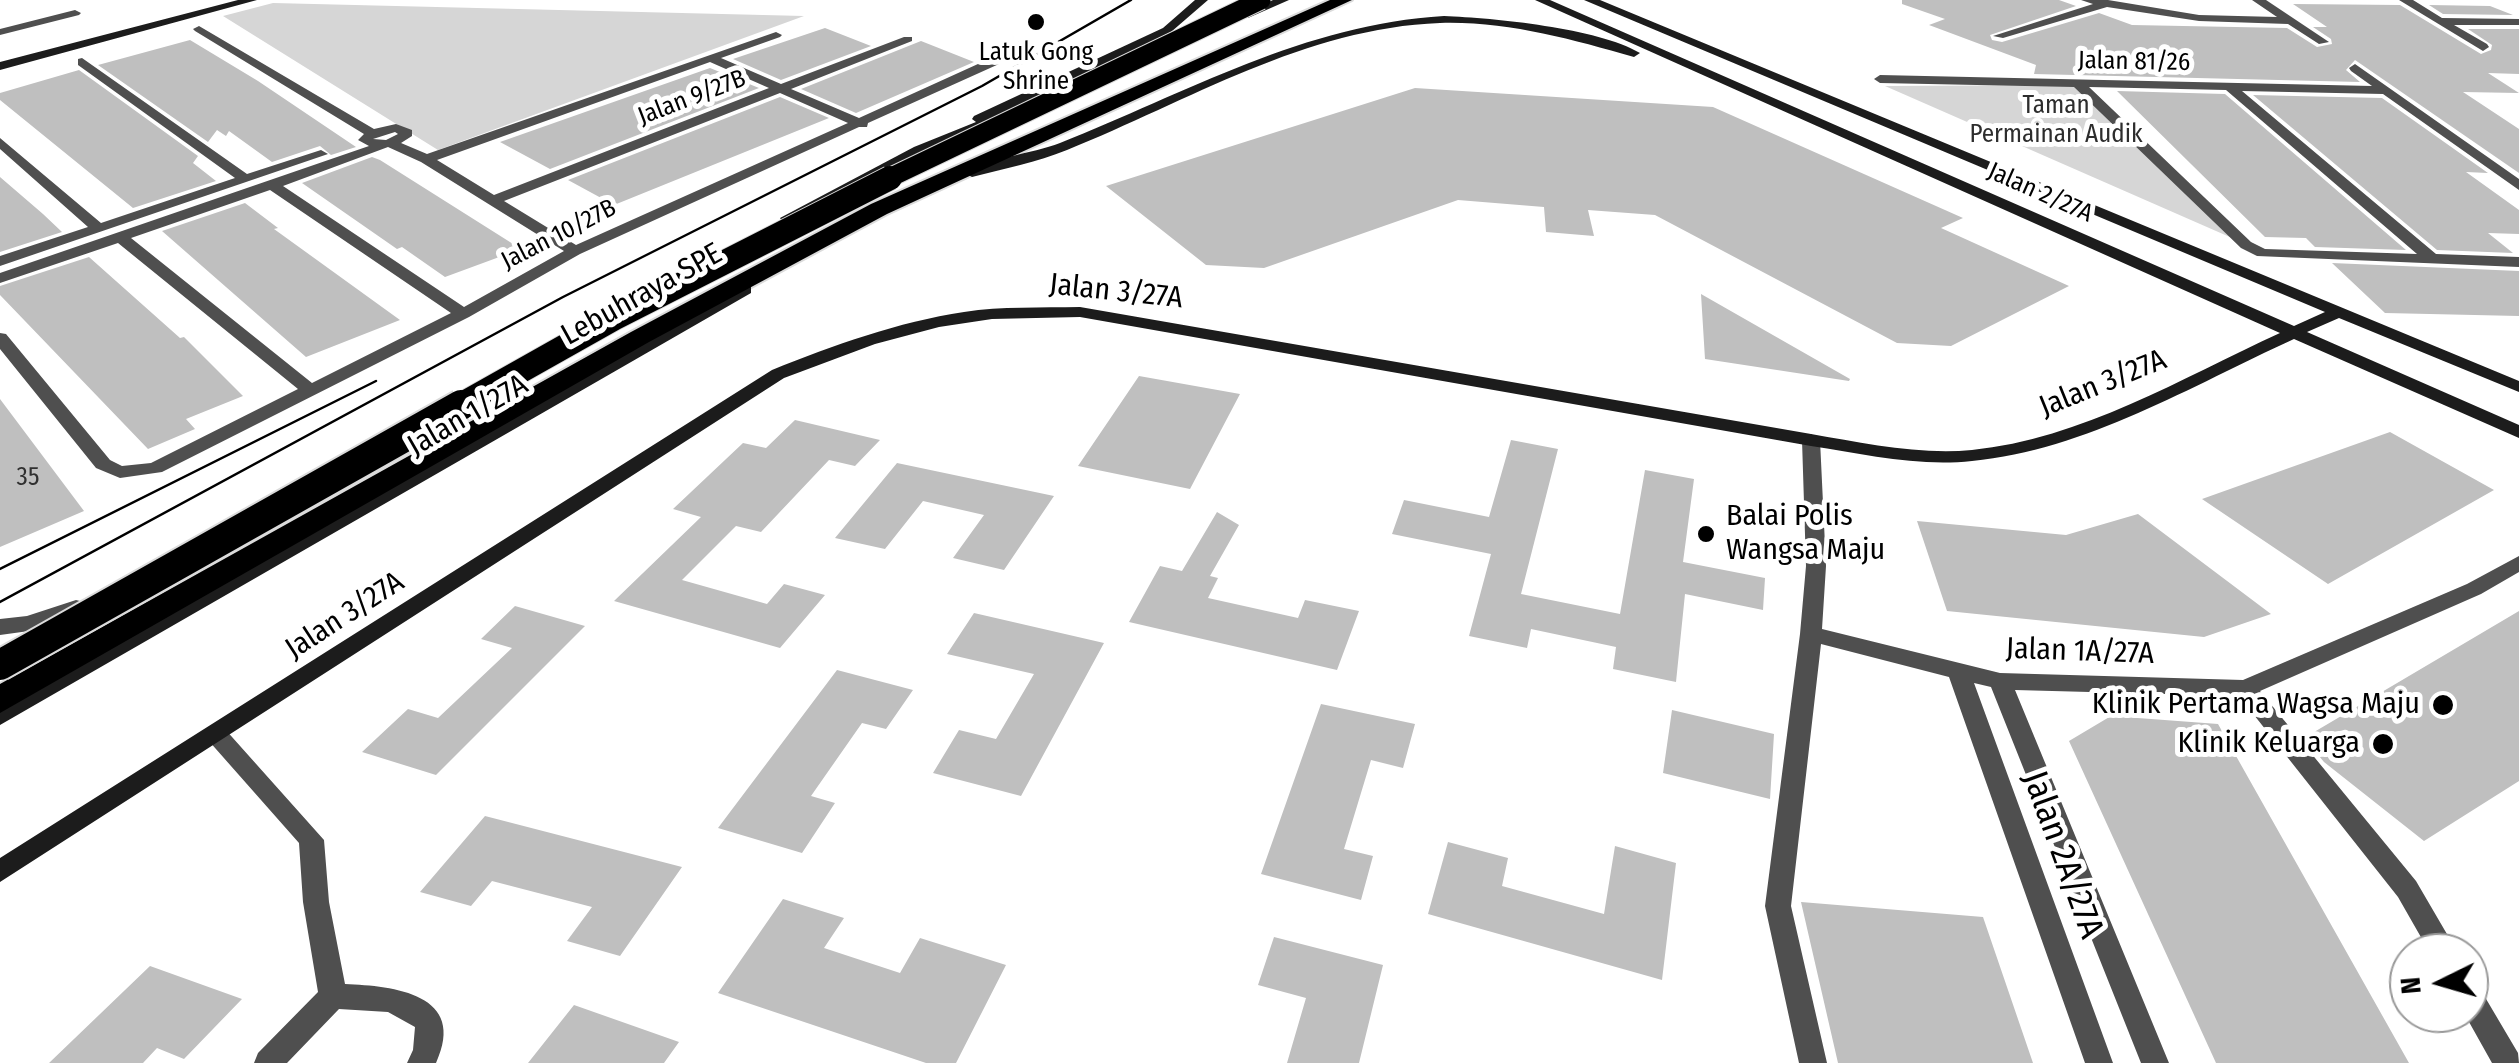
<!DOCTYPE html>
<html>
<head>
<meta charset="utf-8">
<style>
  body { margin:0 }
  #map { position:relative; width:2519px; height:1063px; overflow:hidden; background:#fff; font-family:"Fira Sans Condensed",sans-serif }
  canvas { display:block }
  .north { position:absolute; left:2389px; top:933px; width:100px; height:100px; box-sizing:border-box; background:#fff; border:2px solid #999; border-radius:50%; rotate:265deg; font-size:28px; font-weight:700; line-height:40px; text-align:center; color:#000 }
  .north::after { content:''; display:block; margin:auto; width:35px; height:45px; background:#000; clip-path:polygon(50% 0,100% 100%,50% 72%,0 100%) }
</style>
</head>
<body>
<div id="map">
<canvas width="2519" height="1063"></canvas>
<div class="north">N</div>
</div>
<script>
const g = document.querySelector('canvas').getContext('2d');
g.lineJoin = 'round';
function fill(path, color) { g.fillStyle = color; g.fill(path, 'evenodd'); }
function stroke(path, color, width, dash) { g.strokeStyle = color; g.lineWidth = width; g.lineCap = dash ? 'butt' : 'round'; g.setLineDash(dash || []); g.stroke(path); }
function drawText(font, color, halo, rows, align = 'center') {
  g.font = font + ' "Fira Sans Condensed",sans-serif'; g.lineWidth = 10; g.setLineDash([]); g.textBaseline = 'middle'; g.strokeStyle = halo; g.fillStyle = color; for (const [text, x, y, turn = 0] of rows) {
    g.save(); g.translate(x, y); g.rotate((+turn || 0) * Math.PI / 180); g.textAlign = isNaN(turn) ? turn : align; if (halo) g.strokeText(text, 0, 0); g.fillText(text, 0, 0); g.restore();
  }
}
fill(new Path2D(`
  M273 3 804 16 438 150 223 16Z
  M2073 85 2232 238 1885 86Z`), '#d6d6d6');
fill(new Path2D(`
  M1902 0H2059L2076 6 1990 35 1992 40 2002 42 2099 13 2132 25 2287 28 2317 47 2332 44 2331 39 2313 27H2327L2293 4 2400 5 2481 54 2491 50 2492 45 2468 29H2519V74L2488 73 2519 93 2463 92 2519 129V173L2355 60 2346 70 2360 82 2034 74 2036 65 1929 25 1945 19 1902 4Z
  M2429 5 2490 6 2513 15 2443 14Z
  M825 28 871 46 781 80 733 59Z
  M190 40 258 81 356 147 331 155 320 146 272 162 229 131 226 136 217 130 208 142 98 65Z
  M921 41 974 62 856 113 801 89Z
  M710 68 759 88 550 169 500 142Z
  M79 70 198 156 193 163 216 181 133 208 0 100V93Z
  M1415 88 1713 107 1963 218 1941 228 2069 286 1951 346 1897 343 1655 215 1588 210 1594 236 1546 232 1544 207 1458 200 1264 268 1206 265 1106 186Z
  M2117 91 2225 94 2406 250 2315 247 2306 238 2265 237Z
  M2253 95 2382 98 2488 173 2466 172 2519 210V234L2488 233 2513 253 2437 250Z
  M780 97 829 118 614 205 568 180Z
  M372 157 380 160 521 249 445 277 402 247 397 249 302 183Z
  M0 177 43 214 62 232 0 252Z
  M245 203 278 228 274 229 400 320 306 357 162 231Z
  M89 257 180 338 184 337 243 396 186 419 195 429 148 449 0 295V286Z
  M2332 263 2519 271V316L2385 313Z
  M1701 294 1850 379 1849 381 1705 359Z
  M1139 376 1240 394 1190 489 1078 466Z
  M0 399 84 511 0 547Z
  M795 420 880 440 855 466 829 460 761 532 736 526 682 580 767 604 784 584 825 595 780 648 614 601 701 517 673 509 743 443 766 448Z
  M2390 432 2494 490 2328 584 2202 499Z
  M1511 440 1558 449 1521 594 1620 614 1645 470 1694 479 1683 562 1765 578 1763 610 1685 594 1676 682 1613 669 1616 647 1531 629 1527 648 1469 636 1491 554 1392 534 1404 500 1489 517Z
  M897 463 1054 496 1004 570 953 558 984 515 923 501 885 549 835 538Z
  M1217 512 1239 525 1210 576 1218 578 1208 598 1298 618 1305 600 1359 611 1337 670 1129 622 1160 566 1182 571Z
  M2138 514 2271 614 2204 637 1947 611 1917 521 2066 535Z
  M515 606 585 626 436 775 362 752 408 709 438 718 512 648 481 639Z
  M2519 611V781L2424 841 2324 762 2304 738Z
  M974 613 1104 643 1021 796 933 773 959 730 996 739 1034 674 947 654Z
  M837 670 913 690 886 729 862 723 811 796 835 803 802 853 718 828Z
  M1321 704 1415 724 1403 768 1371 760 1344 849 1373 856 1361 900 1261 874Z
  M1672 710 1774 734 1770 799 1663 773Z
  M2111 716 2218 724 2409 1063H2216L2069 741Z
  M485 816 682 867 620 956 567 941 592 907 492 881 471 906 420 892Z
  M1448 842 1508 858 1502 886 1604 914 1615 846 1676 863 1662 980 1428 914Z
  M783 899 844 918 824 948 900 973 920 938 1006 965 956 1063H926L718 993Z
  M1801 902 1983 917 2033 1063H1838Z
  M1274 937 1383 965 1359 1063H1287L1306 998 1258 985Z
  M150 966 242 999 184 1059 157 1048 143 1063H49Z
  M574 1005 679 1042 664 1063H528Z`), '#bfbfbf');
const highway = new Path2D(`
  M1330 0H1352L887 214 649 342 0 713V684L631 332 871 204Z`);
stroke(highway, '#dbdbdb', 4);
fill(new Path2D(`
  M2081 0H2108L2199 15 2277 17 2252 0H2266L2329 42 2319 44 2288 24 2199 21 2107 7 2003 38 1993 36 2093 4Z
  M2399 0H2413L2442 18 2519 19V25H2454L2487 44 2489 47 2483 51Z
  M75 10 81 13 79 15 0 35V29Z
  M199 26 374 129 396 124 412 130V136L401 143 427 154 776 32 782 35 780 37 721 58 781 84 904 37H912V41L791 89 859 118 1011 49 1019 41 1029 44 1019 55 868 123 867 127H859L580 254 469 317 162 472 120 478 96 468 0 349V333L6 334 110 460 122 466 151 463 298 389 118 243 0 283V273L369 146 358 140 364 134 195 31 193 29ZM710 62 769 88 494 195 437 160ZM780 93 848 123 576 245 504 201ZM395 132 398 134 386 140 373 139ZM388 147 421 162 564 251 464 307 283 186ZM270 190 451 313 312 383 131 238Z
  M82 58 247 174 321 150 328 154 0 266V256L88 227 0 149V138L101 223 235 178 78 65V59Z
  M2355 64 2519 179V190L2383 94 2242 91 2436 254 2519 257V267L2257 256 2241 248 2074 87 1880 83 1874 79 1880 75 2372 86 2351 71 2349 68ZM2089 87 2226 90 2417 254 2265 249 2251 242Z
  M1811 434 1820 440 1826 566 1822 629 2000 673 2243 680 2467 584 2519 556V572L2481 594 2260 691 2416 881 2458 953H2430L2398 897 2239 696 2015 690 2169 1063H2141L1991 687 1974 683 2113 1063H2085L1949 677 1821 644 1791 906 1827 1063H1799L1765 906 1800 634 1806 566 1802 440Z
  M76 600 84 602 87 607 84 612 29 631 0 635V619L27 616Z
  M216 725 224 728 324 840 329 902 345 984C394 986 468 994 436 1063H407L413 1050 415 1027 388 1012 339 1009 287 1063H254L258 1053 318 992 303 902 299 843 208 740 204 734 208 728Z
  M2469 983 2479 987 2518 1053 2519 1063H2492L2464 1013H2469Z`), '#4f4f4f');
fill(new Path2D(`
  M238 0H257L0 70V62Z
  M1195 0H1208L1171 32 997 116 1002 119 1000 122 924 153 792 221H782L780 218 914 147 976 122 972 119 974 116 1163 28Z
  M1273 0H1289L1248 18 1238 16Z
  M1535 0H1550L2294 326 2325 312 1584 0H1600L2519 381V392L2339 318 2307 332 2519 425V438L2294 339C2191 386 2086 450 1972 461 1918 467 1863 454 1811 446L1080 317 992 319 939 327 875 344 784 378 0 882V858L772 370C834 345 898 322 964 312 1002 306 1041 308 1080 307L1811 434C1863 443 1919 455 1972 450 2081 439 2182 378 2280 333Z
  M1444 16C1494 18 1598 28 1640 53L1634 57C1570 39 1507 21 1440 23 1305 28 1189 101 1067 150 1037 162 1004 169 972 177L965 173C987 158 1032 154 1060 143 1186 93 1305 24 1444 16Z
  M745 285 751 287V293L0 725V705Z`), '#1c1c1c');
fill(highway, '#000');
stroke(new Path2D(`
  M0 569 376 381
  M0 602 563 297 982 86 1131 0`), '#000', 2.5);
const highwayBridgeFar2 = new Path2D(`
  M885 180 1261 0`);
const highwayBridgeFar1 = new Path2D(`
  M457 407 615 318 890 178`);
const highwayBridge = new Path2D(`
  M0 665 461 405`);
stroke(highwayBridgeFar2, '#dbdbdb', 21, []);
stroke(highwayBridgeFar1, '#dbdbdb', 26, []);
stroke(highwayBridge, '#dbdbdb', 34, []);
stroke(highwayBridgeFar2, '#000', 19);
stroke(highwayBridgeFar1, '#000', 24);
stroke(highwayBridge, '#000', 30);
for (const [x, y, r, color] of [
  [1036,22,10,"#000"],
  [1706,534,10,"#000"],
  [2443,705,12,"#000"],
  [2383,744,12,"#000"]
]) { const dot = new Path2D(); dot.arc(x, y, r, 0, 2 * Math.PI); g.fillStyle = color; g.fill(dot); stroke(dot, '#fff', 4); }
drawText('25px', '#000', '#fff', [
  ["Latuk Gong",1036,53],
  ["Shrine",1036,82]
]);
drawText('25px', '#000', '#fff', [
  ["Jalan 81/26",2134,62,1],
  ["Jalan 9/27B",692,98,-21],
  ["Jalan 2/27A",2040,193,24],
  ["Jalan 10/27B",559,235,-27]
]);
drawText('25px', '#2d2d2d', '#fff', [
  ["Taman",2056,106],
  ["Permainan Audik",2056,135]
]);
drawText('25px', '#303030', null, [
  ["35",28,478]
]);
drawText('30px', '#000', '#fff', [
  ["Jalan 3/27A",1116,292,6],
  ["Lebuhraya SPE",642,295,-29],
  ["Jalan 3/27A",2103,384,-22],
  ["Jalan 1/27A",468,416,-30],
  ["Jalan 3/27A",345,616,-33],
  ["Jalan 1A/27A",2080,652,2]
]);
drawText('30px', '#000', '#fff', [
  ["Balai Polis",1726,517,"left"],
  ["Wangsa Maju",1726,551,"left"],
  ["Klinik Pertama Wagsa Maju",2420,705],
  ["Klinik Keluarga",2360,744]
], 'right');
drawText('35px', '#000', '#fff', [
  ["Jalan 2A/27A",2062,855,70]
]);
</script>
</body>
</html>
